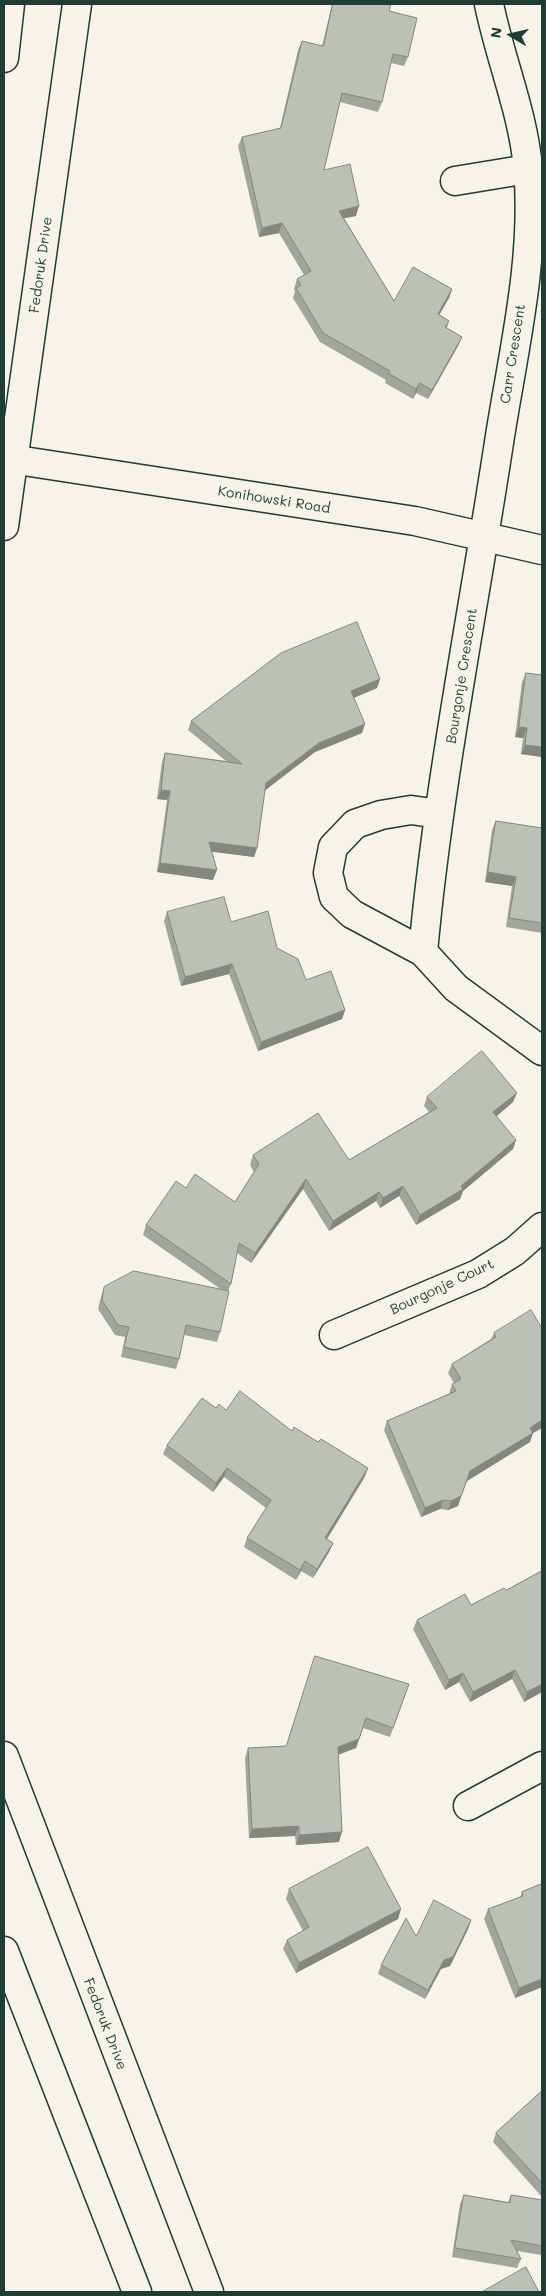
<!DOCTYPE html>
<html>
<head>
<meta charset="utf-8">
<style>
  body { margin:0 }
  #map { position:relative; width:546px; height:2296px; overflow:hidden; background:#f7f3e8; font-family:Mali,sans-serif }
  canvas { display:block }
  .frame { position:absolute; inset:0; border:5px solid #1f3d34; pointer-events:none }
  .north { position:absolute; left:486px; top:10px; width:50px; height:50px; -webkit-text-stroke:4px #f7f3e8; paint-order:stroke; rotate:279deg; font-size:14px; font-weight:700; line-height:20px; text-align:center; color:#1f3d34 }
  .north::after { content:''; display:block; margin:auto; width:18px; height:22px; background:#1f3d34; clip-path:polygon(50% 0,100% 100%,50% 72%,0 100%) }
</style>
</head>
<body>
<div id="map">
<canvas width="546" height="2296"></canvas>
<div class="frame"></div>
<div class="north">N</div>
</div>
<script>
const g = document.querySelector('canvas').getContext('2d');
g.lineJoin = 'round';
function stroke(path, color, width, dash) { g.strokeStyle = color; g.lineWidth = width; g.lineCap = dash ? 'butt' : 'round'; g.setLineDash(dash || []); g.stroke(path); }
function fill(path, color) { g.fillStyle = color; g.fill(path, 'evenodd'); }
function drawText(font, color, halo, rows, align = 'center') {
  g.font = font + ' Mali,sans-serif'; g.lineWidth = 5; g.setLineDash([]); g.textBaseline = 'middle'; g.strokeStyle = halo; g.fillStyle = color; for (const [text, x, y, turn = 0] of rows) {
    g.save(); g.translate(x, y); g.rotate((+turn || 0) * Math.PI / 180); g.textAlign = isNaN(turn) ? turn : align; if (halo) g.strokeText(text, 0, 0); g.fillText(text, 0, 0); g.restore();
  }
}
const minor = new Path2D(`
  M489 4C500 59 523 112 528 168 536 257 514 348 500 436 474 608 439 779 423 952L456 988 542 1051
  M455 181 528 169
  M4 458 415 521 542 550
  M423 952 352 914 334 897 328 873 333 847 355 824 381 815 411 810 439 814
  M334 1335 478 1274 515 1251 542 1227
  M468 1806 542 1766`);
const major = new Path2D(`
  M4 58 10 4
  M4 526 77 4
  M4 1756 209 2292
  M4 1951 137 2292`);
stroke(minor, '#1f3d34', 31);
stroke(major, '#1f3d34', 31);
stroke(minor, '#f7f3e8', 28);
stroke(major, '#f7f3e8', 28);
fill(new Path2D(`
  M332 4H391L389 11 408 57 404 66 391 63 382 102 378 112 340 102 324 170 356 216 344 218 394 301 452 289 449 298 439 315 449 321 447 328 462 337 458 346 428 399 416 393 413 399 385 383 386 380 320 342 293 298 295 291 294 289 297 279 304 275 279 233 259 237 238 146 242 137 280 128 298 50 302 41 322 46Z
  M526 673 542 675V757L521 754 523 738 515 737 522 682Z
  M380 679 377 688 354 698 362 733 315 752 265 790 257 848 254 857 212 851 213 880 157 872 167 800 157 799 162 762 165 753 226 761 188 730 191 721Z
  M496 821 542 828V933L506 927 512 886 485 882 492 830Z
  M167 912 231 922 277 948 306 980 345 1010 342 1019 258 1051 229 974 181 986 164 921Z
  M427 1097 513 1102 496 1116 516 1140 513 1149 463 1191 460 1199 416 1225 399 1196 380 1208 376 1201 329 1231 303 1189 251 1263 237 1253 231 1284 228 1291 220 1332 217 1342 184 1335 179 1359 176 1369 121 1357 125 1337 115 1335 98 1309 101 1297 104 1287 222 1290 143 1235 146 1225 186 1188 235 1202 254 1172 250 1165 253 1155 349 1160 429 1112 424 1106Z
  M542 1328V1428L533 1433 530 1442 467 1481 458 1506 448 1510 440 1509 421 1517 384 1430 387 1421 449 1394 452 1384 454 1383 448 1373 452 1364 491 1339 494 1333Z
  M216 1408 226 1410 292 1431 318 1442 368 1468 364 1478 327 1539 333 1543 329 1552 313 1578 301 1571 296 1580 244 1547 247 1538 266 1508 224 1477 213 1492 163 1454 167 1445Z
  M542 1571V1692L524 1702 512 1679 470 1702 459 1682 445 1690 413 1629 417 1620 471 1605 506 1590Z
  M409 1684 390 1737 363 1728 356 1748 338 1755 339 1842 296 1845 295 1836 249 1838 245 1758 248 1748 286 1746Z
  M542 1884V1987L515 1998 484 1919 488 1909 520 1897 522 1892Z
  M289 1889 398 1919 296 1973 283 1949 287 1940 303 1931 286 1899Z
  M471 1920 468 1929 450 1966 441 1969 425 1999 378 1974 381 1965 416 1936Z
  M542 2091V2197L493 2142 496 2133Z
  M464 2195 508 2202 511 2195 542 2200V2252L541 2255 517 2251 521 2259 517 2268 452 2257 460 2204Z`), '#a1a69d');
fill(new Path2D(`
  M359 206 356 216 336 220 339 211Z
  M282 223 279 233 259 237 262 228Z
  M452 289 449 298 434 324 438 314Z
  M462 337 458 346 428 399 432 390Z
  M420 383 416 393 413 399 416 389Z
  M380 679 377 688 348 700 351 691Z
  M365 724 362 733 315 752 263 792 266 783 319 743Z
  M519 727 527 728 523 738 515 737Z
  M525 745 542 747V757L521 754Z
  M161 790 170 791 167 800 157 799Z
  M209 842 257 848 254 857 206 851Z
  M160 863 217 870 213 880 157 872Z
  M488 872 516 877 512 886 485 882Z
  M232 964 229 974 181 986 185 977Z
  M345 1010 342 1019 258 1051 261 1042Z
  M517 1093 513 1102 490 1122 493 1112Z
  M516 1140 513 1149 463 1191 460 1199 416 1225 420 1215 461 1186Z
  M306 1179 303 1189 251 1263 255 1253Z
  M403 1186 399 1196 380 1208 383 1198Z
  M379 1192 376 1201 329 1231 333 1221Z
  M542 1420V1428L533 1433 530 1442 467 1481 470 1471 530 1428Z
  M227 1468 224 1477 213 1492 216 1483Z
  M368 1468 364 1478 322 1547 325 1538Z
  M461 1496 458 1506 448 1510 451 1501Z
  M443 1500 440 1509 421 1517 425 1508Z
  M333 1543 329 1552 313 1578 317 1569Z
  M305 1561 301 1571 296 1580 300 1570Z
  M515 1670 512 1679 470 1702 473 1692Z
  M463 1673 459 1682 445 1690 449 1680Z
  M542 1684V1692L524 1702 527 1692Z
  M359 1739 356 1748 334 1756 338 1747Z
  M299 1826 295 1836 249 1838 252 1829Z
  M342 1832 339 1842 296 1845 299 1835Z
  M401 1909 398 1919 296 1973 299 1963Z
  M471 1920 468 1929 450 1966 441 1969 425 1999 428 1990 444 1960Z
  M542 1979V1987L515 1998 519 1988Z`), '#83877f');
const building = new Path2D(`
  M333 4H391L389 11 417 18 408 57 393 54 382 102 342 93 324 170 350 164 359 206 339 211 394 301 413 267 452 289 438 314 449 321 445 327 462 337 432 390 420 383 416 389 388 373 390 371 323 333 296 288 301 285 297 279 311 271 282 223 262 228 242 137 281 128 302 41 323 46Z
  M357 622 380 679 351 691 365 724 319 743 266 783 257 848 209 842 217 870 160 863 170 791 161 790 165 753 242 764 191 721 281 653Z
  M526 673 542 675V747L525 745 527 728 519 727Z
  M496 821 542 828V923L509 918 516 877 488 872Z
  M224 897 231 922 268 911 277 948 298 959 306 980 331 971 345 1010 261 1042 232 964 185 977 167 912Z
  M482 1051 517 1093 493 1112 516 1140 461 1186 463 1189 420 1215 403 1186 383 1198 379 1192 333 1221 306 1179 255 1253 239 1243 231 1284 146 1225 176 1181 186 1188 195 1174 235 1202 259 1164 253 1155 318 1113 349 1160 437 1108 427 1097Z
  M134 1271 229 1291 220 1332 186 1325 179 1359 124 1347 129 1327 118 1325 102 1300 104 1287Z
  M531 1310 542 1328V1420L530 1428 533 1433 470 1471 461 1496 451 1501 443 1500 425 1508 387 1421 456 1391 452 1384 461 1379 452 1364 496 1337 494 1333Z
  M240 1391 292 1431 294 1427 318 1442 321 1439 368 1468 325 1538 333 1543 317 1569 305 1561 300 1570 247 1538 271 1500 227 1468 216 1483 167 1445 202 1398 216 1408 219 1404 226 1410Z
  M542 1571V1684L527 1692 515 1670 473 1692 463 1673 449 1680 417 1620 465 1594 471 1605 504 1588 506 1590Z
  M315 1656 409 1684 393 1728 366 1718 359 1739 338 1747 342 1832 299 1835V1826L252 1829 248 1748 286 1746Z
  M368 1847 401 1909 299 1963 287 1940 309 1927 289 1889Z
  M542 1884V1979L519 1988 488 1909 523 1896 522 1892Z
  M434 1900 471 1920 453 1957 444 1960 428 1990 381 1965 406 1918 416 1936Z
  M542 2091V2183L496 2133Z
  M464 2195 510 2203 511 2195 542 2200V2246L511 2240 521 2259 455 2248Z
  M526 2267 539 2292H482Z`);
fill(building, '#bbc1b6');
stroke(building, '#83877f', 1);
drawText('14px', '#1f3d34', '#f7f3e8', [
  ["Fedoruk Drive",41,265,-82],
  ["Carr Crescent",513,354,-81],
  ["Konihowski Road",274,500,9],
  ["Bourgonje Crescent",462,676,-81],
  ["Bourgonje Court",442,1287,-25],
  ["Fedoruk Drive",105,2024,69]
]);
</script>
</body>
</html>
